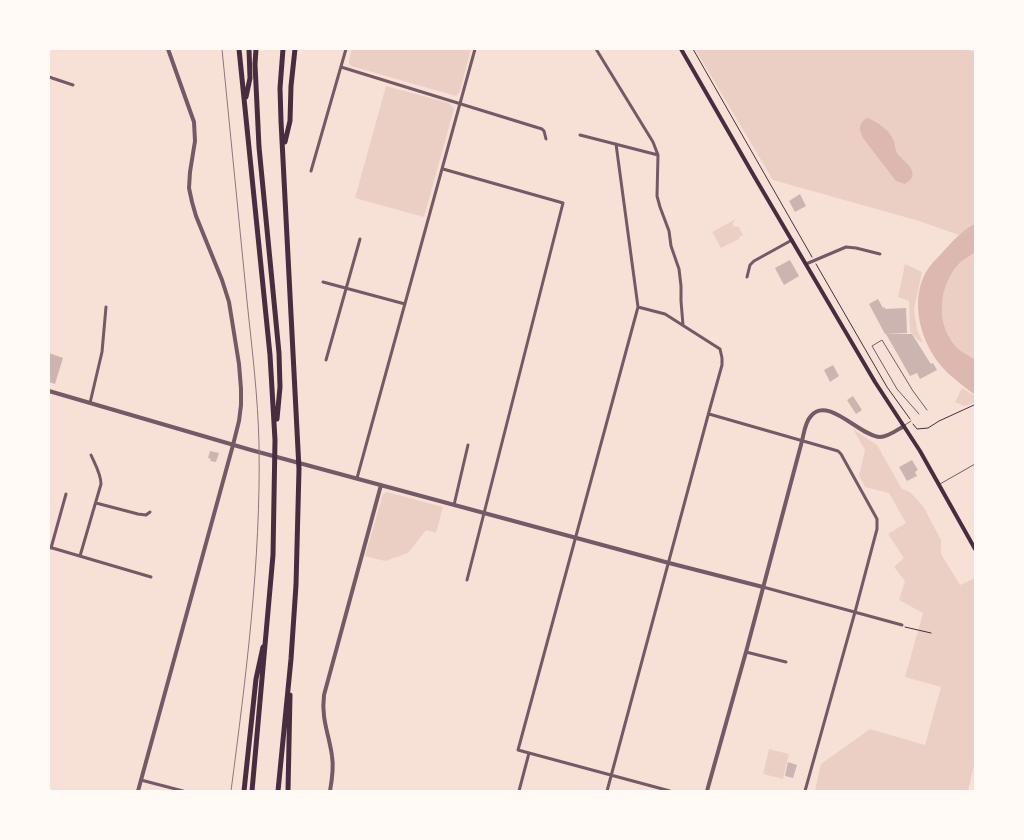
<!DOCTYPE html>
<html>
<head>
<meta charset="utf-8">
<style>
  body { margin:0 }
  #map { position:relative; width:1024px; height:840px; overflow:hidden; background:#f7e1d7; font-family:"Asap Condensed",sans-serif }
  canvas { display:block }
  .frame { position:absolute; inset:0; border:50px solid #fffaf5; pointer-events:none }
</style>
</head>
<body>
<div id="map">
<canvas width="1024" height="840"></canvas>
<div class="frame"></div>
</div>
<script>
const g = document.querySelector('canvas').getContext('2d');
g.lineJoin = 'round';
function fill(path, color) { g.fillStyle = color; g.fill(path, 'evenodd'); }
function stroke(path, color, width, dash) { g.strokeStyle = color; g.lineWidth = width; g.lineCap = dash ? 'butt' : 'round'; g.setLineDash(dash || []); g.stroke(path); }
fill(new Path2D(`
  M352 49H471L460 91 458 94 456 96 351 66 349 63V60Z
  M695 49H966L975 52V359C967 355 956 349 951 340 940 323 939 299 948 280 951 273 957 267 962 261L959 235 919 221 773 180Z
  M386 86 449 103 454 109 424 217 355 198Z
  M736 219 733 223V226L739 227 743 235 739 237V239L721 248 712 232Z
  M905 264 922 272 914 309 917 330 923 343 918 340 910 331 909 301 898 297Z
  M962 388 975 396V403L964 406 955 402Z
  M853 429 877 445 902 489 910 492 923 506 941 540V554L960 585 975 578V761L968 791H815L821 764 870 729 925 745 941 687 905 677 923 613 899 600 905 581 894 567 904 558 888 534 906 523 889 493 865 487 859 476 865 450Z
  M387 492 443 507 436 533 426 530 408 553 385 561 365 556 383 494Z
  M769 749 789 754 783 779 763 774Z`), '#ebcfc5');
fill(new Path2D(`
  M867 118C877 121 890 131 894 141 895 145 895 149 897 153 901 159 910 164 912 171 914 178 909 181 905 184L896 181 863 138C859 130 858 123 867 118Z
  M975 224V252C971 255 966 258 962 261 941 280 935 316 951 340 956 349 967 355 975 359V395C964 386 952 378 943 368 921 344 909 302 926 272 930 265 936 259 941 254 951 243 961 231 975 224Z`), '#dcb8b0');
fill(new Path2D(`
  M800 194 806 206 795 212 789 201Z
  M790 260 799 276 784 285 775 268Z
  M878 299 883 308 885 307V309L906 308 907 333 885 334 869 304Z
  M886 334H912L927 358 931 364 933 363 937 370 920 379 917 373 910 376Z
  M49 353 63 358 55 384 49 382Z
  M833 365 839 376 830 382 824 370Z
  M853 396 862 410 856 414 847 400Z
  M210 451 219 453 216 462 210 461 211 459 208 458Z
  M912 460 918 470 915 472 917 476 907 481 899 467Z
  M788 762 797 765 793 778 785 776Z`), '#ccb4b1');
stroke(new Path2D(`
  M693 49 812 257
  M816 264 887 387 910 419
  M913 424 917 429 928 428 939 421 974 405 975 406
  M905 627 931 633`), '#4a2c40', 1);
stroke(new Path2D(`
  M919 414 897 389 872 346 882 340 913 391 927 410
  M905 425 911 421
  M940 484 975 464`), '#755966', 1);
stroke(new Path2D(`
  M596 49 653 142 658 155 657 196 660 207 669 231 671 246 679 269 681 286V301L683 325
  M341 67 542 129 544 131 546 139
  M49 77 73 85
  M580 135 658 155
  M616 144 638 307 518 750 670 791
  M443 169 563 203 467 580
  M311 171 346 49
  M806 264 846 247 856 248 880 254
  M747 277 750 265 754 261 792 240
  M323 282 405 304
  M326 360 360 239
  M90 403 102 352 106 307
  M709 414 838 451 841 454 877 519V529L855 612 805 791
  M357 478 475 49
  M96 503 138 514 146 515 150 512
  M454 505 468 445
  M49 547 151 577
  M51 548 66 494
  M80 556 101 484C101 474 95 464 91 455
  M763 587 902 625
  M746 652 786 662
  M141 780 183 791
  M519 791 529 753
  M607 791 710 408 722 365V358L720 349 665 314 638 307`), '#755966', 3);
stroke(new Path2D(`
  M49 391 251 450 669 563 763 587
  M138 791 233 445 239 421 241 405V389L239 364 229 302 222 280 196 216 192 202 189 188 190 172 195 141 194 122 168 49
  M330 791C332 780 334 768 332 756 329 734 321 719 324 695L381 485
  M707 791 746 652 802 441C804 433 805 422 811 416 827 395 861 437 880 437 888 437 897 430 904 426`), '#755966', 4);
stroke(new Path2D(`
  M681 49 754 176 875 382 920 451 975 549`), '#4a2c40', 4);
stroke(new Path2D(`
  M239 49 270 355 275 440 273 555 252 791
  M256 49 255 64 259 147 279 353 280 387 277 419
  M246 97 250 78 249 49
  M285 142 290 121 291 86 295 49
  M244 791 256 679 263 647
  M278 791 291 659 296 585 299 469 281 121 280 88 283 49
  M288 791 290 695`), '#4a2c40', 5);
stroke(new Path2D(`
  M222 49C230 133 239 217 247 301 252 349 258 397 259 444 261 561 246 676 231 791`), '#8f747c', 1);
</script>
</body>
</html>
